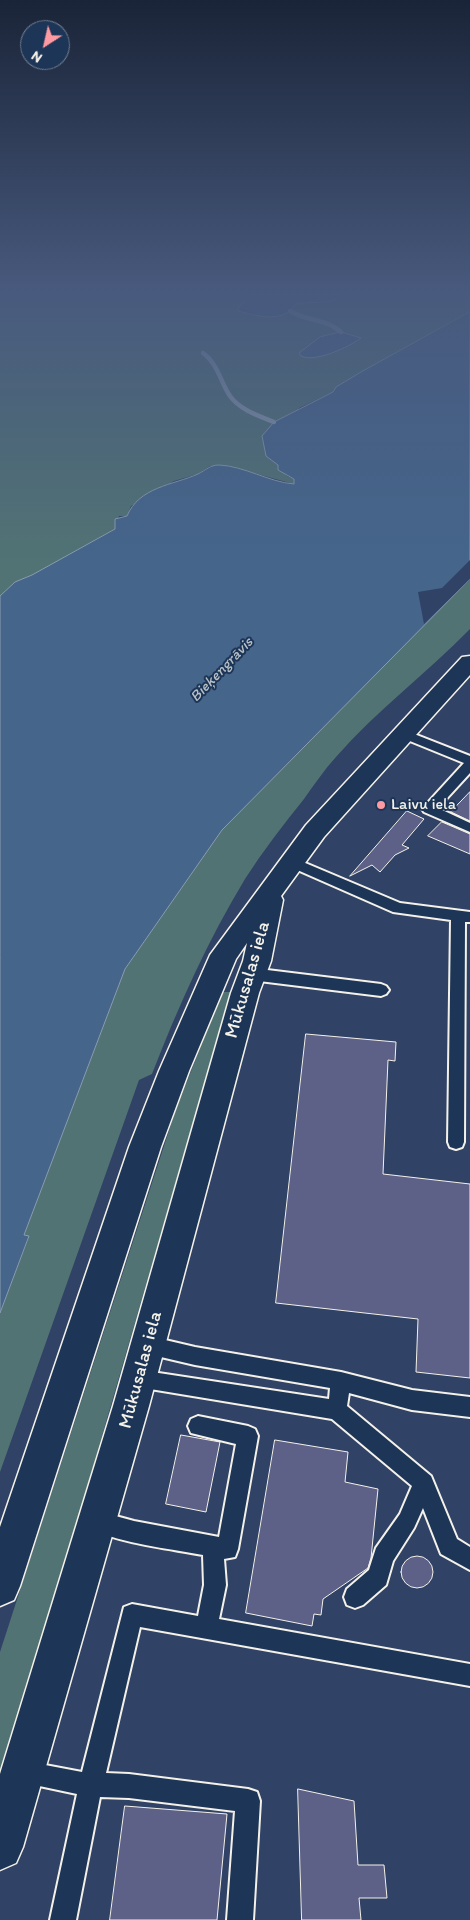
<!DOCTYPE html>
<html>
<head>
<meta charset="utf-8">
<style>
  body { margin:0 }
  #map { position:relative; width:470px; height:1920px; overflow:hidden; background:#304265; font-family:Itim,sans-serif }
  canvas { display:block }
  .north { position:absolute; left:20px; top:20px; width:50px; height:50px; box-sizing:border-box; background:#1d3557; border:1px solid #738091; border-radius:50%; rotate:215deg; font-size:14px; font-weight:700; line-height:20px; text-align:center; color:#f4f1e8 }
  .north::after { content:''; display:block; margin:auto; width:18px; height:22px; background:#ff9aa2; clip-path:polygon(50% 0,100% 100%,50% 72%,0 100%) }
</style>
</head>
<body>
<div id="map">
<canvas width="470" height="1920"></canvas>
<div class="north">N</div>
</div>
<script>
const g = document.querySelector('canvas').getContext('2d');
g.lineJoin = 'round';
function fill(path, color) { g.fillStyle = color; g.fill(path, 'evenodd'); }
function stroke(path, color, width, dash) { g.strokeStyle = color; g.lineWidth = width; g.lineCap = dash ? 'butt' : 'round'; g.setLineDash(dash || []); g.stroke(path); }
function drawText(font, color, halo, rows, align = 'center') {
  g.font = font + ' Itim,sans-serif'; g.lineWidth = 4; g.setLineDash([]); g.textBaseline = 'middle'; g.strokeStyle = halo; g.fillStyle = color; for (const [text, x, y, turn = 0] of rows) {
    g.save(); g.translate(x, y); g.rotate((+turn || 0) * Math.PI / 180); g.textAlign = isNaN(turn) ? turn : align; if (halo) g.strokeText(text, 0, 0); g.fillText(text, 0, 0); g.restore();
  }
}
fill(new Path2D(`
  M0 294H470V312L361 372 336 387 333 392 299 408 278 465 287 476 294 479V484L227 466H210L198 474 174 481 131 506 127 516H119L115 529 32 575 15 582 0 596Z
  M470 560V629C427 673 377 710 336 757 324 770 314 785 304 799 283 825 263 851 245 879 208 940 178 1007 152 1074L139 1080 0 1472V1313L29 1237 24 1235 125 969 222 830 299 751Z
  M222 992H231L61 1577 0 1777V1652L175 1112Z`), '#517374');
const water = new Path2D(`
  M255 294H340L341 296 328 302 298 303C293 305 294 308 290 311 276 322 253 315 238 311V308Z
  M470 312V579L222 830 125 969 24 1235 29 1236 0 1313V596L15 582 32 575 115 529V519L127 516C139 487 173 485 198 474 206 470 210 465 219 465 244 466 269 482 294 484V479L278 470V465L266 456 262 436 274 422 333 392 336 387 361 372Z
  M341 332 361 338C349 347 315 363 301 356L299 353 320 337Z`);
fill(water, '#45658b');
stroke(water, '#8b9db0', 1);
fill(new Path2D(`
  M470 560V579L424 624 418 592 442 588Z`), '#304265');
stroke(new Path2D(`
  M290 311C306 321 327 319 341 332
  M203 353C218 364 220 381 230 396 240 410 259 416 274 422`), '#8b9db0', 4.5);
const building = new Path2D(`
  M470 792V821L451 812Z
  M407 811 424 819 402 845 409 848 395 855 380 872 372 865 350 876Z
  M442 822 470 834V854L428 836Z
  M306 1034 396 1042 395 1061 388 1060 383 1174 470 1184V1378L416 1372 418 1319 276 1303Z
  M181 1435 220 1442 206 1512 166 1504Z
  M275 1440 348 1452 345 1482 378 1489 371 1558 368 1568 323 1599 321 1615 314 1614 312 1626 246 1613Z
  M401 1572a16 16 0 1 1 32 0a16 16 0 1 1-32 0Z
  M298 1789 354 1801 358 1865H384L387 1898H359L361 1920H302Z
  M125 1806 227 1814 217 1920H110Z`);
fill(building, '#5d6187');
stroke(building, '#f4f1e8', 1);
const service = new Path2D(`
  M404 730 470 756V773L438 808 470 823V832L424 812 422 809 464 763 400 737 398 734 400 731Z
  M291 857 400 903 470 912V922H465L464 1142 462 1147 456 1149 450 1147 448 1142 451 920 393 912 286 865 284 862 286 859Z
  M251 968 381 984 386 986 389 990 386 994 381 996 251 980 246 978 243 974 246 970Z
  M148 1336 195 1347 341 1372 412 1390 470 1397V1417L412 1410 349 1393 347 1406 431 1476 457 1539 470 1547V1570L441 1554 423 1508 414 1528 393 1561 386 1585 363 1605 355 1608 347 1605 344 1597 347 1589 369 1570 376 1548 400 1514 412 1486 332 1419 132 1386 129 1379 132 1372 139 1370 329 1399 330 1388 195 1365 148 1354 141 1351 138 1345 141 1339Z
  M198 1416 248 1426 255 1429 258 1436 238 1549 235 1557 224 1559 226 1585 219 1619 470 1664V1686L140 1627 106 1773 129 1774 248 1789 257 1792 260 1801 253 1920H227L235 1811 129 1798 100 1797 76 1920H50L77 1794 16 1781 12 1773 16 1765 24 1761 82 1772 124 1607 132 1604 198 1616 204 1585 203 1555C165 1548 125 1544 90 1529L86 1522 90 1515 97 1511 134 1521 219 1537 236 1444 191 1433 188 1426 191 1419Z`);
const secondary = new Path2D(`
  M470 656V675L324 837 281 896 283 900 271 961 259 993 149 1406 23 1847 16 1863 0 1870V1774L113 1406 231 993 243 961 247 943 236 959 189 1071 161 1147 20 1586 14 1600 0 1606V1527L129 1147 159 1071 210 955 306 825 462 657Z`);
stroke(service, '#f4f1e8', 4);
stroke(secondary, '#f4f1e8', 3);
fill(service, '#1d3557');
fill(secondary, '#1d3557');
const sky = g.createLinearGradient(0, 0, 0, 563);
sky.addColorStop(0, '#1a2438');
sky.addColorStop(0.52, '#485a7e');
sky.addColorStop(1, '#485a7e00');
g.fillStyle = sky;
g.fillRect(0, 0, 470, 563);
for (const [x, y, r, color] of [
  [381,805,5,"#ff9aa2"]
]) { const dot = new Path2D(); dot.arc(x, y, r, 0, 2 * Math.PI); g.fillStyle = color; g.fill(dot); stroke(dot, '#1d3557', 2); }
drawText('italic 15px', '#b7c0c7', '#1d3557', [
  ["Bieķengrāvis",222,670,-46]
]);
drawText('16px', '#f4f1e8', '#1d3557', [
  ["Laivu iela",391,805]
], 'left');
drawText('19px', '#f4f1e8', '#1d3557', [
  ["Mūkusalas iela",248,980,-74],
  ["Mūkusalas iela",141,1370,-75]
]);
</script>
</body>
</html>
